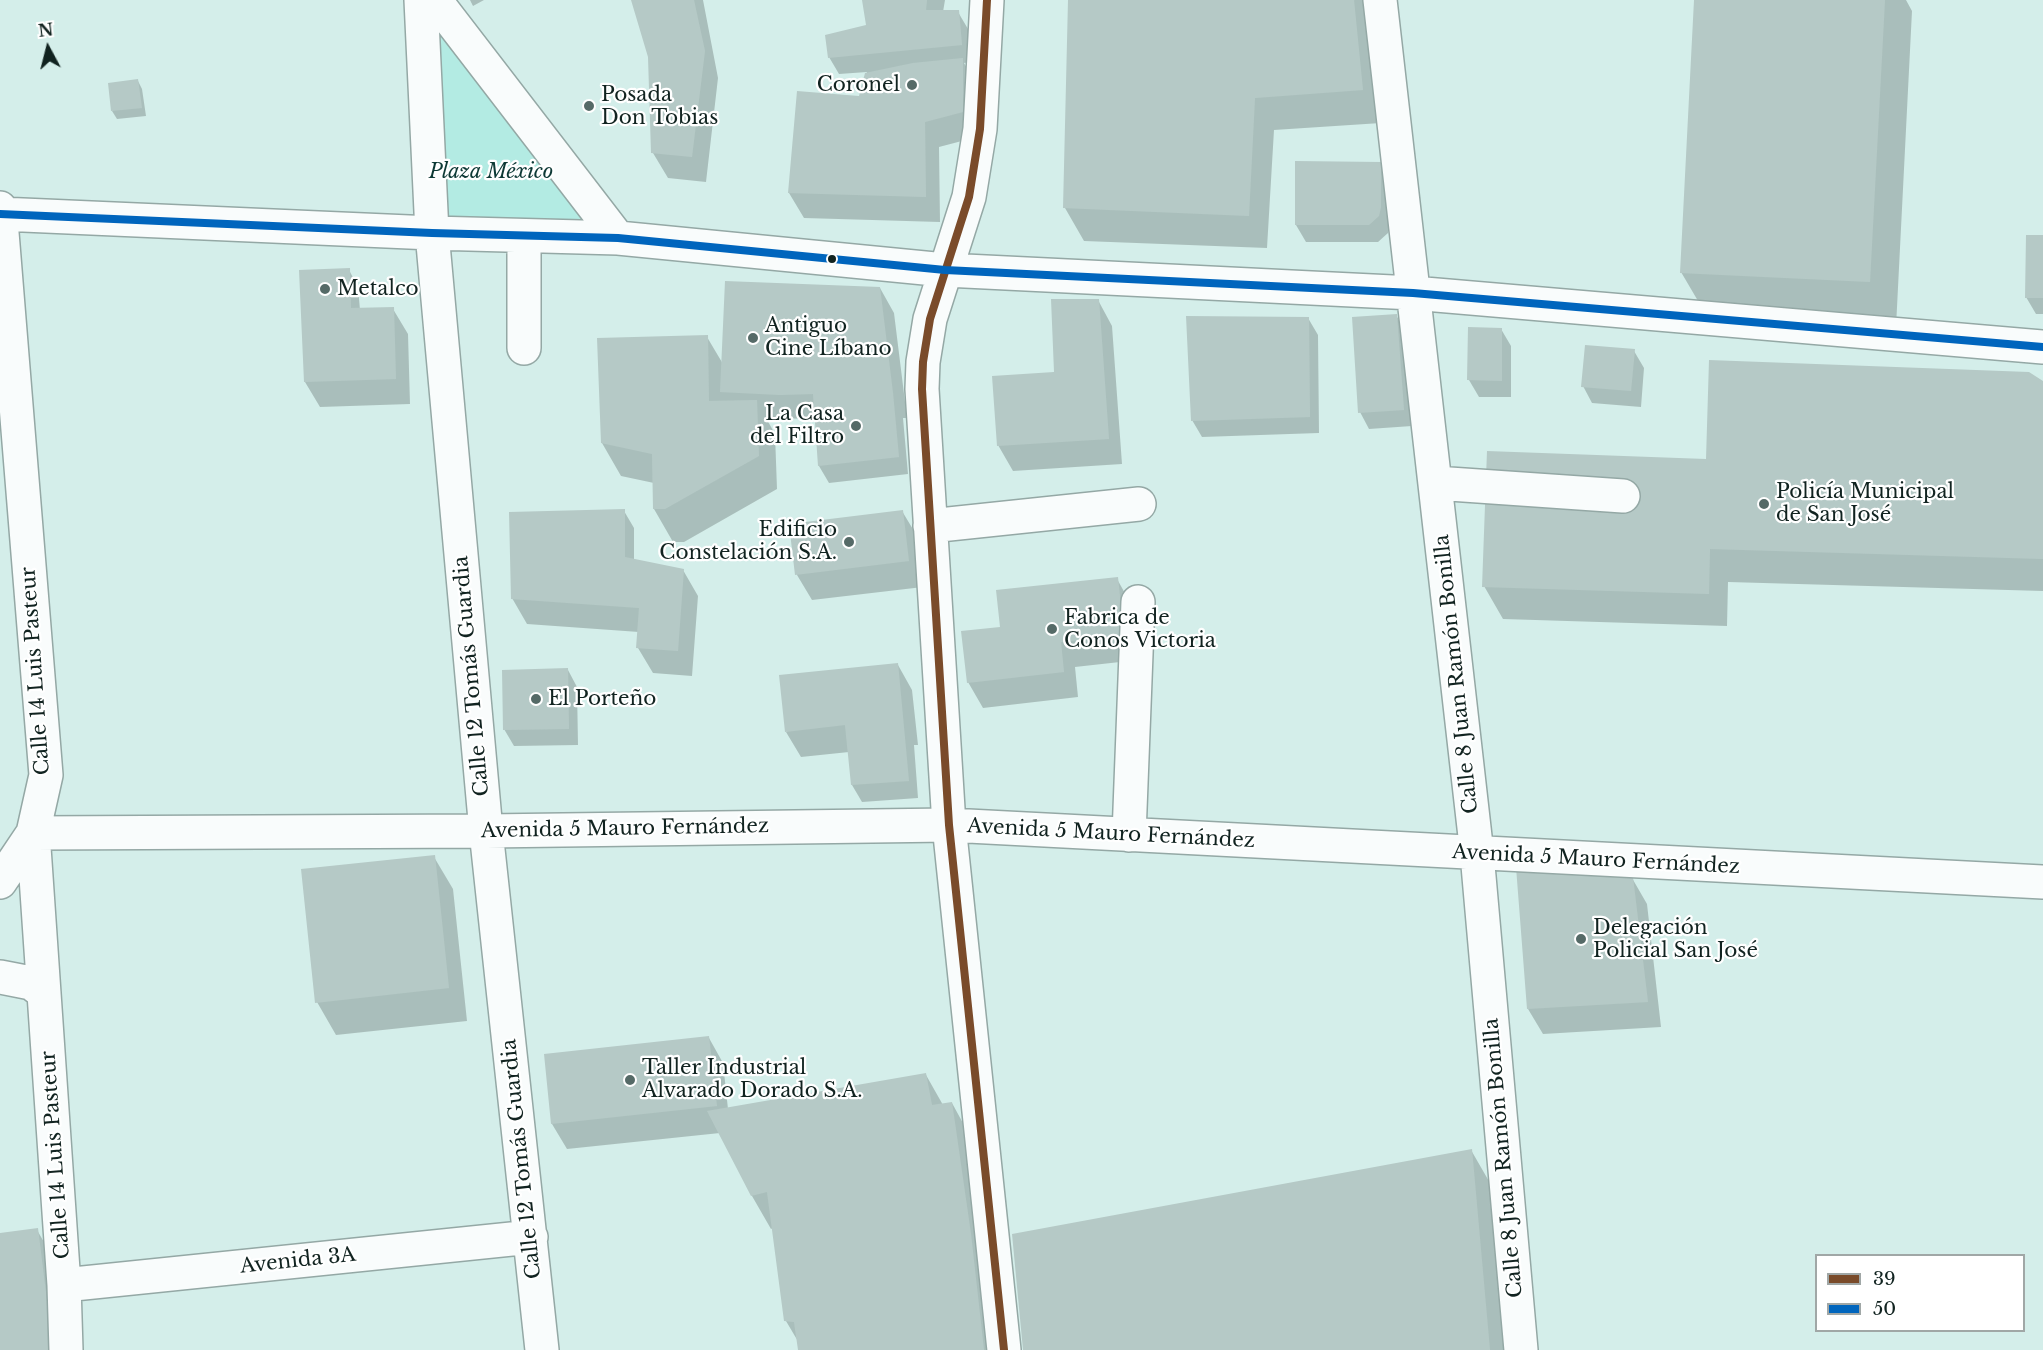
<!DOCTYPE html>
<html>
<head>
<meta charset="utf-8">
<style>
  body { margin:0 }
  #map { position:relative; width:2043px; height:1350px; overflow:hidden; background:#d4eeea; font-family:"Libre Baskerville",serif }
  canvas { display:block }
  .legend { position:absolute; left:1815px; top:1254px; width:210px; height:78px; box-sizing:border-box; background:#fff; border:2px solid #a0a7a6; margin:0; padding:8px 10px; list-style:none; font-size:18px; color:#112320 }
  .legend li { display:flex; align-items:center; gap:12px; height:30px }
  .legend b { width:30px; border:2px solid #a0a7a6 }
  .north { position:absolute; left:18px; top:18px; width:60px; height:60px; -webkit-text-stroke:4px #fff; paint-order:stroke; rotate:353deg; font-size:16px; font-weight:700; line-height:24px; text-align:center; color:#112320 }
  .north::after { content:''; display:block; margin:auto; width:21px; height:27px; background:#112320; clip-path:polygon(50% 0,100% 100%,50% 72%,0 100%) }
</style>
</head>
<body>
<div id="map">
<canvas width="2043" height="1350"></canvas>
<ul class="legend">
<li><b style="height:8px;background:#7a4b2a"></b>39</li>
<li><b style="height:8px;background:#0065bd"></b>50</li>
</ul>
<div class="north">N</div>
</div>
<script>
const g = document.querySelector('canvas').getContext('2d');
g.lineJoin = 'round';
function fill(path, color) { g.fillStyle = color; g.fill(path, 'evenodd'); }
function stroke(path, color, width, dash) { g.strokeStyle = color; g.lineWidth = width; g.lineCap = dash ? 'butt' : 'round'; g.setLineDash(dash || []); g.stroke(path); }
function drawText(font, color, halo, rows, align = 'center') {
  g.font = font + ' "Libre Baskerville",serif'; g.lineWidth = 4.5; g.setLineDash([]); g.textBaseline = 'middle'; g.strokeStyle = halo; g.fillStyle = color; for (const [text, x, y, turn = 0] of rows) {
    g.save(); g.translate(x, y); g.rotate((+turn || 0) * Math.PI / 180); g.textAlign = isNaN(turn) ? turn : align; if (halo) g.strokeText(text, 0, 0); g.fillText(text, 0, 0); g.restore();
  }
}
fill(new Path2D(`
  M435 0 618 238 432 233Z`), '#b3ebe3');
fill(new Path2D(`
  M470 0H484L473 6Z
  M633 0H703L718 78 706 182 668 178 653 153 649 57Z
  M863 0H945L943 12H958L968 29 971 62 964 63 977 85V137L939 147 940 222 804 218 789 193 860 98 867 72 839 74 829 57 869 26Z
  M1070 0H1369L1381 123 1274 130 1267 248 1084 241 1065 208Z
  M1695 0H1906L1912 11 1896 327 1708 318 1681 272Z
  M138 81 142 89 146 116 117 119 112 111Z
  M1380 163 1390 180V225L1388 233 1378 242H1306L1296 225Z
  M2043 237V314H2036L2026 297Z
  M349 270 358 287 360 310 393 309 408 334 410 404 320 407 305 382Z
  M880 288 894 313 907 418H903L908 474 829 483 819 466 816 419 766 418 775 434 777 489 684 542H673L654 509V483L621 476 602 443 707 337 723 364Z
  M1098 300 1112 326 1122 464 1013 471 998 445 1056 373Z
  M1396 315 1406 332 1412 426 1369 429 1360 412Z
  M1308 318 1318 335 1319 433 1202 437 1192 420Z
  M1501 329 1511 346V397H1479L1469 380Z
  M1634 351 1644 368 1641 407 1592 403 1583 386Z
  M2043 382V591L1728 582 1727 626 1503 619 1484 586 1707 460Z
  M624 511 634 528V561L683 570 698 596 692 676 653 673 638 648 639 632 527 624 512 598Z
  M902 511 917 536 923 587 812 600 797 575 791 525Z
  M1117 579 1131 604 1138 660 1075 667 1078 697 983 708 968 682 1002 628Z
  M898 665 912 690 918 745H914L918 798 862 802 852 785 849 752 801 757 786 732Z
  M568 670 577 687 578 745 514 746 504 729Z
  M434 857 453 889 467 1021 336 1035 317 1002Z
  M1632 878 1647 904 1661 1027 1543 1034 1528 1009Z
  M709 1038 723 1063 728 1109 926 1075 943 1105 952 1103 970 1136 995 1350H800L799 1343 786 1321 773 1228 771 1229 752 1196 720 1133 567 1149 552 1124 545 1056Z
  M1471 1150 1490 1183 1505 1350H1025Z
  M37 1230 56 1263 67 1350H0V1235Z`), '#0003');
fill(new Path2D(`
  M631 0H694L705 51 692 157 651 153 648 57Z
  M862 0H927L926 10H959L962 45 828 58 825 35 866 25Z
  M1068 0H1354L1363 90 1255 98 1249 216 1063 208Z
  M1694 0H1885L1870 282 1680 273Z
  M963 58V112L925 122 926 197 788 193 797 91 859 96 865 73 913 63Z
  M138 79 142 108 111 111 108 83Z
  M1295 161 1381 162V207L1379 216 1369 225H1295Z
  M2026 235H2043V298H2025Z
  M350 268 351 308 394 307 396 379 304 382 299 270Z
  M725 281 880 287 893 393 899 457 818 466 813 394 780 395 720 392Z
  M1051 299H1099L1109 439 997 446 992 376 1054 372Z
  M1397 314 1404 410 1358 413 1352 317Z
  M1186 316 1309 317 1310 417 1191 421Z
  M1468 327 1502 328V381L1467 380Z
  M708 335 709 401 757 400 759 456 665 509H653L652 454 601 443 597 338Z
  M1585 345 1635 349 1631 391 1581 387Z
  M1709 360 2029 372 2043 381V559L1710 549 1709 594 1482 587 1487 451 1706 459Z
  M625 509V557L684 569 678 651 636 648 639 608 511 599 509 512Z
  M903 510 909 561 795 575 789 524Z
  M1118 577 1124 635 1061 642 1064 672 967 683 961 631 1000 627 996 590Z
  M898 663 909 781 851 785 845 725 785 732 779 675Z
  M568 668 569 729 503 730 502 670Z
  M435 855 449 988 315 1003 301 869Z
  M1516 867 1633 877 1648 1002 1527 1009Z
  M709 1036 717 1106 551 1124 544 1054Z
  M926 1073 932 1105 952 1102 971 1234 984 1350H798L794 1322 784 1321 767 1192 751 1196 707 1111Z
  M1472 1149 1490 1350H1023L1012 1234Z
  M38 1228 53 1350H0V1233Z`), '#b5c9c6');
const minor = new Path2D(`
  M421 0 432 233 486 831 542 1350
  M435 0 618 238
  M987 0 980 129 969 197 930 319 923 362 922 389 949 825 1004 1350
  M1380 0 1477 854 1521 1350
  M0 208 46 775 33 833 64 1285 66 1350
  M0 214 432 233 618 238 945 270 1413 293 2043 347
  M524 236V348
  M1435 483 1623 496
  M930 526 1139 504
  M1129 835 1138 602
  M0 882 33 833 486 831 949 825 2043 882
  M0 977 31 983 44 993
  M64 1285 531 1237`);
stroke(minor, '#94a8a5', 36);
stroke(minor, '#f9fcfc', 33);
stroke(new Path2D(`
  M987 0 980 129 969 197 930 319 923 362 922 389 949 825 1004 1350`), '#7a4b2a', 8);
stroke(new Path2D(`
  M0 214 432 233 618 238 945 270 1413 293 2043 347`), '#0065bd', 8);
for (const [x, y, r, color] of [
  [912,85,6,"#556a67"],
  [589,106,6,"#556a67"],
  [832,259,5,"#112320"],
  [325,289,6,"#556a67"],
  [753,338,6,"#556a67"],
  [856,426,6,"#556a67"],
  [1764,504,6,"#556a67"],
  [849,542,6,"#556a67"],
  [1052,629,6,"#556a67"],
  [536,699,6,"#556a67"],
  [1581,939,6,"#556a67"],
  [630,1080,6,"#556a67"]
]) { const dot = new Path2D(); dot.arc(x, y, r, 0, 2 * Math.PI); g.fillStyle = color; g.fill(dot); stroke(dot, '#fff', 2); }
drawText('20px', '#112320', '#fff', [
  ["Coronel",900,85,"right"],
  ["Posada",601,95],
  ["Don Tobias",601,118],
  ["Metalco",337,289],
  ["Antiguo",765,326],
  ["Cine Líbano",765,349],
  ["La Casa",844,414,"right"],
  ["del Filtro",844,437,"right"],
  ["Policía Municipal",1776,492],
  ["de San José",1776,515],
  ["Edificio",837,530,"right"],
  ["Constelación S.A.",837,553,"right"],
  ["Fabrica de",1064,618],
  ["Conos Victoria",1064,641],
  ["El Porteño",548,699],
  ["Delegación",1593,928],
  ["Policial San José",1593,951],
  ["Taller Industrial",642,1068],
  ["Alvarado Dorado S.A.",642,1091]
], 'left');
drawText('italic 20px', '#0d3935', '#fff', [
  ["Plaza México",491,172]
]);
drawText('20px', '#112320', '#fff', [
  ["Calle 14 Luis Pasteur",36,671,-94],
  ["Calle 8 Juan Ramón Bonilla",1457,674,-96],
  ["Calle 12 Tomás Guardia",472,676,-95],
  ["Avenida 5 Mauro Fernández",625,829,-1],
  ["Avenida 5 Mauro Fernández",1111,834,3],
  ["Avenida 5 Mauro Fernández",1596,860,3],
  ["Calle 14 Luis Pasteur",56,1155,-94],
  ["Calle 8 Juan Ramón Bonilla",1504,1158,-95],
  ["Calle 12 Tomás Guardia",522,1159,-96],
  ["Avenida 3A",298,1261,-6]
]);
</script>
</body>
</html>
